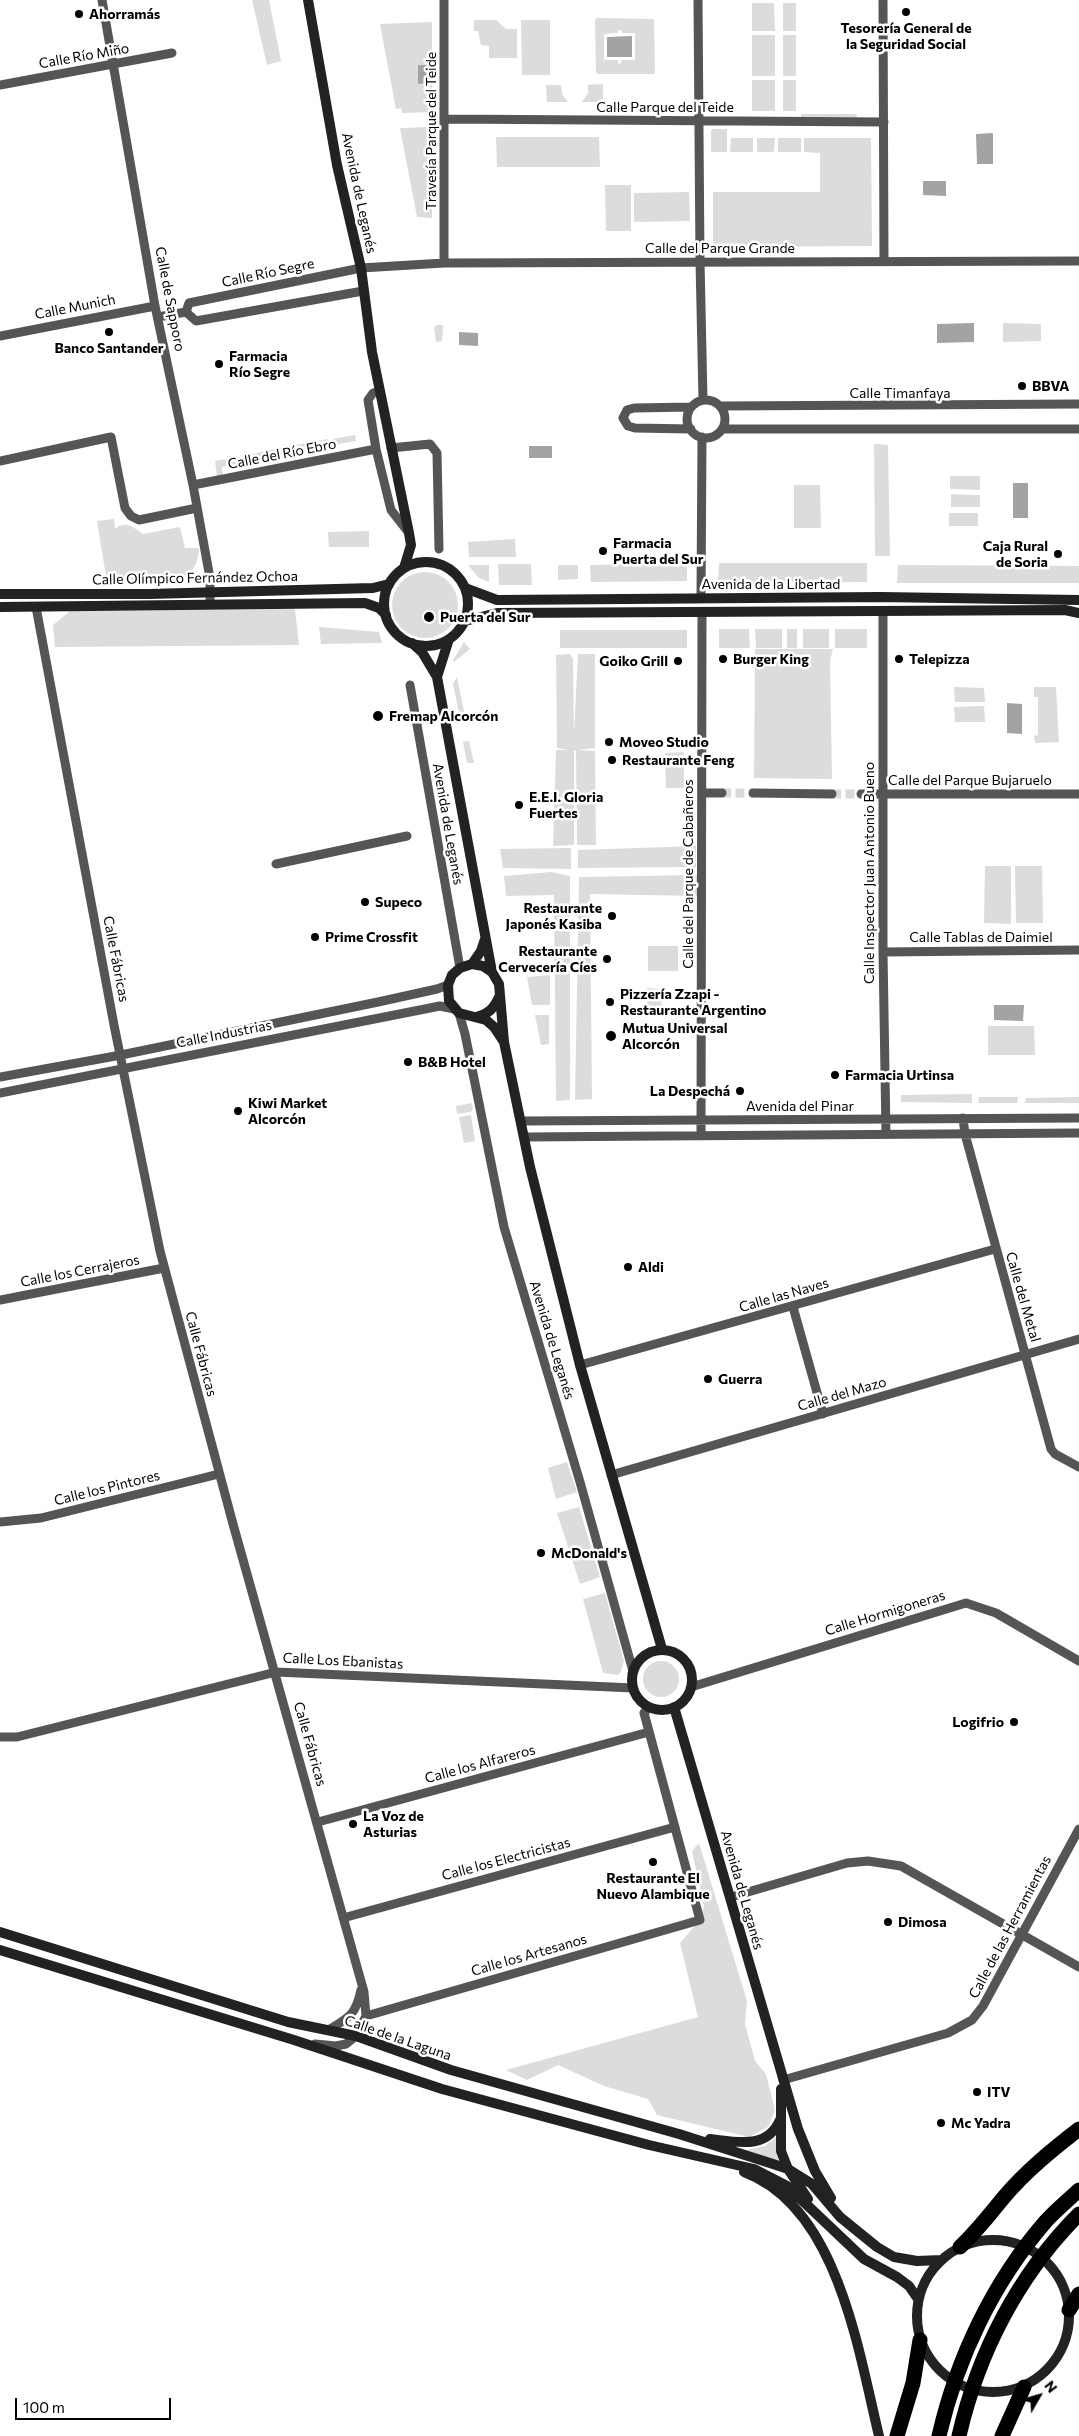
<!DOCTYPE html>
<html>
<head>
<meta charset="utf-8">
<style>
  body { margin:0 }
  #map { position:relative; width:1079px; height:2436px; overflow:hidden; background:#fff; font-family:Commissioner,sans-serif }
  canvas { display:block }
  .north { position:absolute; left:1014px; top:2371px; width:50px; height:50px; -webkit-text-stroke:4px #fff; paint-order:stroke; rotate:52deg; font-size:14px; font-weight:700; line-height:20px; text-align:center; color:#000 }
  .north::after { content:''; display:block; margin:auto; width:18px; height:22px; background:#000; clip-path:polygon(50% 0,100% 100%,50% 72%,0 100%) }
  .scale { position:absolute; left:15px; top:2398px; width:156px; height:22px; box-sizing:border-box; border:2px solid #000; border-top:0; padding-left:6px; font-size:15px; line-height:18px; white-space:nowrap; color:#000; -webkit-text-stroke:4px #fff; paint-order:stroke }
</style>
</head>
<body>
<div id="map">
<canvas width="1079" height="2436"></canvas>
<div class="north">N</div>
<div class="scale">100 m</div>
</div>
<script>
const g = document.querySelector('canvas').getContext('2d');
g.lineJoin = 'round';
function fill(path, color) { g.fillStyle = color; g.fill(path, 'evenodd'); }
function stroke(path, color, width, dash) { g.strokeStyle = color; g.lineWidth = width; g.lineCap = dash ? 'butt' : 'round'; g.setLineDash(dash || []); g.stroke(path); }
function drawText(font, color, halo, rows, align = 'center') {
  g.font = font + ' Commissioner,sans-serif'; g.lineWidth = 5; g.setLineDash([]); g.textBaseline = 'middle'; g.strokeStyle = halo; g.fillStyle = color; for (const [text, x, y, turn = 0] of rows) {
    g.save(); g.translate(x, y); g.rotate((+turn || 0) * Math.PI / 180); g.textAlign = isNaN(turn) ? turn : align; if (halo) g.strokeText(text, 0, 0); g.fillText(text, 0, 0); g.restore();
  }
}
fill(new Path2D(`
  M252 0H269L281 61 267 65Z
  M752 3H774L775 31H752Z
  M783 3H796V31H783Z
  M597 18 654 19 655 72 654 74H598L596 72 595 20ZM618 30H621L622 33H635V60H621V63L618 64V60H604V34L618 33Z
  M474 20H496L506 29H517V58H489V46L481 45 478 31H474Z
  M521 20H550V75H522Z
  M432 22V112L402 113 401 108 396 109 380 24Z
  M752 35H775V76H752Z
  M783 35H796V76H783Z
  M752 80H775V111H752Z
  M783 80H796V111H783Z
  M603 84V102H582L588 93V85Z
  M546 85H561L562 94 568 102H547Z
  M801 114H856L858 119 801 120Z
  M432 127V218L417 217 400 128Z
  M713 129H727V152H711V131Z
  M496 137H599L600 167H497Z
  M731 138H753V152H730Z
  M757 138H775L774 152H757Z
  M778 138H801V152H778Z
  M804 138H871L872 246 713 247V192H820V153L804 152Z
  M605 185H631V231H606Z
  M689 192 690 221 634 222V193Z
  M1003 323 1041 324V341L1003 342Z
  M437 325H443L442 341 436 342 434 327Z
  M355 435 356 441 333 445 332 439Z
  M328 439 329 446 286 454 285 447Z
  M874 444 888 445 890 556H875Z
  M280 448 282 455 244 462 242 456Z
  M238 457 239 463 222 467 223 475 217 476 215 461Z
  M950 476H980V490L950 489Z
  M794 485H820L821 528H794Z
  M951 494 980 495V507H951Z
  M949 513H978V526H949Z
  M114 519 115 529C126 520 133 527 143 534L180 527 185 548H199C197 589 162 582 132 582V579L107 582 97 521Z
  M369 531V547H329L328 532Z
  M515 539 516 557H469L468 542Z
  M687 563V581L591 582 590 565Z
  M719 563H867V582L718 583Z
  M498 564H531L532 585H499Z
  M468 565H489V582L479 578Z
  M558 565H578V579L558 580Z
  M898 565 1079 566V583H897Z
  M392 605a33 33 0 1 1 66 0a33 33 0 1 1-66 0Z
  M295 609 299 645 55 647 53 625 70 611Z
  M319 627 379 632 382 643 321 644Z
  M719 629H749L750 648H719Z
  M755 629H782V648H756Z
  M787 629H797V648H787Z
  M803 629H829V648H803Z
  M835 629H867V648H835Z
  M560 630H687V648H560Z
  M464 642 470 649 454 662 453 660Z
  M755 649H833L830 661 832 779 754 778Z
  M570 654 573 659 574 733 578 654H595V748L578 750 595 751 596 845H577L576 750 574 751V845L553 846 556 750H568L557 748 556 655Z
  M457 677 466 721 461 723 453 684Z
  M954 687 984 688 985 702H955Z
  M1034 687H1056L1059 742 1035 743 1034 735 1038 736V697H1034Z
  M984 706 985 722H955L954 707Z
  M469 741 474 763H467L463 742Z
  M684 752V788H666L665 753Z
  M696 846V867L578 868V850Z
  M571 848V869L503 868 500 849Z
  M985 866H1011V924L984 923Z
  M1015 866H1042L1043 923H1016Z
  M551 872 570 876V1100L556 1101 554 895 506 896 504 876Z
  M698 875V896L590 894 592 1099 575 1100 579 877Z
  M648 946H678V971H648Z
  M550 975V1005H532L527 977Z
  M647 988 661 989 662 1014H647Z
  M535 1015H549V1044L541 1045Z
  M988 1026H1034L1035 1055H988Z
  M972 1094V1103L901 1102V1095Z
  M979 1097H1018L1017 1103H978Z
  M1079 1097V1103H1025L1026 1098Z
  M472 1103 473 1108 471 1112 457 1114 456 1106Z
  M471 1115 475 1141 464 1143 459 1117Z
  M567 1462 577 1492 556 1499 548 1468Z
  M579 1507 600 1577 580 1584 557 1513Z
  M605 1593 624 1661 621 1672 618 1675 603 1673 583 1599Z
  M643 1679a18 18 0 1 1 36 0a18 18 0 1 1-36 0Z
  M699 1843 747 2001 745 2024 755 2061 766 2074 775 2110 768 2127 749 2137 657 2115 648 2099 604 2086 558 2065 527 2080 506 2070 698 2017 680 1943 700 1920 704 1906 692 1851Z
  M776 2137 779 2162 746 2150 765 2146Z`), '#dcdcdc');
fill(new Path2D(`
  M632 36V57H607V37Z
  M418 65H426L427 83 418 84Z
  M993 133V164H977L976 134Z
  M923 181H946V196L923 195Z
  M974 323V342L937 343V324Z
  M459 332 478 333V346L459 345Z
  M529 446H552V458H529Z
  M1013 483H1028V518H1013Z
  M1007 703 1022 704V734L1007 733Z
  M994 1005H1024L1023 1021 994 1020Z`), '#a3a3a3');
stroke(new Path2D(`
  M722 793H753
  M832 794H861`), '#d9d9d9', 9, [9, 4.5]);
stroke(new Path2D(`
  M102 0 155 306 193 485 210 578V604
  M698 0 700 261 703 400
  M883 0 884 261
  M0 85 172 53
  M445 119 884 122
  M444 263V0
  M186 312 189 303 361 268 444 263 1079 261
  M158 317 186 312 196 321 363 291
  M0 336 155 306
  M380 391 373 393 368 400 376 449 391 510 409 533
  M687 419a19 19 0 1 1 38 0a19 19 0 1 1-38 0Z
  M721 406 1079 404
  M691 429 635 428 628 426 623 418 627 410 634 408 691 407
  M722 429H1079
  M391 448 430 444 437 453 439 549
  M0 461 111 437 125 508 131 516 139 520 197 508
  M193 485 376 449
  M701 598 702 437
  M36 607 114 1025 160 1251 233 1524 364 1992 366 2016 356 2036 346 2044 336 2046 315 2044
  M883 611V952L886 1134
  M410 685 460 968
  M702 793H722
  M753 793 832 794
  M861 794H1079
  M276 864 407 836
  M883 952 1079 950
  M459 1013 465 1034 504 1227 580 1482 633 1671
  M0 1077 121 1055 378 1002 437 989 448 985
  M0 1093 440 1006 454 1009
  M963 1118 965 1134 1051 1449 1055 1454 1079 1467
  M521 1121 1079 1118
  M701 1135 702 612
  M525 1137 1079 1133
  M0 1300 164 1268
  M793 1307 823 1414
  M580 1365 995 1249
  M611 1475 1079 1339
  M0 1522 41 1518 219 1474
  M691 1687 966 1603 996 1613 1079 1661
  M0 1737H17L276 1672 633 1688
  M318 1822 649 1732
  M731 1897 847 1863 868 1861 901 1866 1079 1967
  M343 1918 675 1827
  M366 2016 700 1920 644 1713 649 1707
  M330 2029C350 2017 356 2014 361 1990
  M783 2080 948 2033 972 2020 983 2006 1079 1829`), '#555', 9);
stroke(new Path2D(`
  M308 0 337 165 361 268 372 352 409 533 411 545 404 568
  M384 604a42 42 0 1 1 84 0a42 42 0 1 1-84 0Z
  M465 588 497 600 880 597 1079 600
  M0 594H149L373 588 389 584
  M0 607 365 603 379 608 386 615
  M465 621 497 613 1065 610 1079 613
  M412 643 422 652 437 677 492 972
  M437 677 449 639
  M472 964 481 951 485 939
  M476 1017C489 1014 494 1008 499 997
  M504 1042 494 1027 486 1020 459 1013 449 1001 448 985 452 975 460 968 472 964 483 966 492 972 499 984 504 1042 530 1167 580 1365 662 1649
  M632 1680a30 30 0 1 1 60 0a30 30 0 1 1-60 0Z
  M674 1707 798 2129 815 2171 831 2198
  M0 1932 288 2022 356 2036 451 2070 679 2134 773 2164 788 2169 812 2184 840 2217 877 2247 894 2257 917 2261 941 2260
  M0 1950 294 2040 442 2089 649 2145 754 2169 787 2186 864 2259 897 2277 909 2286 918 2299
  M781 2089V2151L788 2169 808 2199
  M710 2139C737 2142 767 2150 780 2120
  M744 2172C838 2207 858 2350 879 2436
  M917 2316a76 76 0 1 1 152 0a76 76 0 1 1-152 0Z`), '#222', 10);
stroke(new Path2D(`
  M960 2247C977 2231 990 2214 1004 2197 1026 2171 1052 2150 1079 2129
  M1069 2310 1079 2294
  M897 2436 913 2383 920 2340
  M939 2436C957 2358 993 2282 1046 2221 1056 2210 1068 2200 1079 2190
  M959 2436C978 2353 1018 2275 1079 2214
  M1002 2436 1024 2387`), '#000', 15);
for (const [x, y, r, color] of [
  [906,12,5,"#000"],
  [79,14,5,"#000"],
  [109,332,5,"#000"],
  [219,364,5,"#000"],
  [1022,386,5,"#000"],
  [603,551,5,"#000"],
  [1058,554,5,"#000"],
  [429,617,6,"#000"],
  [723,659,5,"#000"],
  [899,659,5,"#000"],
  [678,661,5,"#000"],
  [378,716,6,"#000"],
  [609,742,5,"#000"],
  [612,760,5,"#000"],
  [519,805,5,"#000"],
  [365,902,5,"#000"],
  [612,916,5,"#000"],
  [315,937,5,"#000"],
  [607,959,5,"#000"],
  [610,1002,5,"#000"],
  [611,1036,6,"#000"],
  [408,1062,5,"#000"],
  [835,1075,5,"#000"],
  [740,1091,5,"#000"],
  [238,1111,5,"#000"],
  [628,1267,5,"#000"],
  [708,1379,5,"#000"],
  [541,1553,5,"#000"],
  [1014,1722,5,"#000"],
  [353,1824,5,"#000"],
  [653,1862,5,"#000"],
  [888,1922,5,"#000"],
  [977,2092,5,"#000"],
  [941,2123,5,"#000"]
]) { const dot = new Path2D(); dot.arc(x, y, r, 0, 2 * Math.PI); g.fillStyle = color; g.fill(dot); stroke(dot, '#fff', 2); }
drawText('bold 14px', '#000', '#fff', [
  ["Ahorramás",89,14],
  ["Tesorería General de",906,28,"center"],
  ["la Seguridad Social",906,44,"center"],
  ["Banco Santander",109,348,"center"],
  ["Farmacia",229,356],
  ["Río Segre",229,372],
  ["BBVA",1032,386],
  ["Farmacia",613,543],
  ["Puerta del Sur",613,559],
  ["Caja Rural",1048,546,"right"],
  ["de Soria",1048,562,"right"],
  ["Puerta del Sur",440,617],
  ["Burger King",733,659],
  ["Telepizza",909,659],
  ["Goiko Grill",668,661,"right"],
  ["Fremap Alcorcón",389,716],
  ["Moveo Studio",619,742],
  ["Restaurante Feng",622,760],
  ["E.E.I. Gloria",529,797],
  ["Fuertes",529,813],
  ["Supeco",375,902],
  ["Restaurante",602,908,"right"],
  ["Japonés Kasiba",602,924,"right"],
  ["Prime Crossfit",325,937],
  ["Restaurante",597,951,"right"],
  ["Cervecería Cíes",597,967,"right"],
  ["Pizzería Zzapi -",620,994],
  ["Restaurante Argentino",620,1010],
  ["Mutua Universal",622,1028],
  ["Alcorcón",622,1044],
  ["B&B Hotel",418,1062],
  ["Farmacia Urtinsa",845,1075],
  ["La Despechá",730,1091,"right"],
  ["Kiwi Market",248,1103],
  ["Alcorcón",248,1119],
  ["Aldi",638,1267],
  ["Guerra",718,1379],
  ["McDonald's",551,1553],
  ["Logifrio",1004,1722,"right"],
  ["La Voz de",363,1816],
  ["Asturias",363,1832],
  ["Restaurante El",653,1878,"center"],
  ["Nuevo Alambique",653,1894,"center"],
  ["Dimosa",898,1922],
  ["ITV",987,2092],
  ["Mc Yadra",951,2123]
], 'left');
drawText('14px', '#000', '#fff', [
  ["Calle Río Miño",84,56,-10],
  ["Calle Parque del Teide",665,107],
  ["Travesía Parque del Teide",431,131,-90],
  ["Avenida de Leganés",359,193,78],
  ["Calle del Parque Grande",720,248],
  ["Calle Río Segre",268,273,-12],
  ["Calle de Sapporo",170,299,79],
  ["Calle Munich",75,307,-11],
  ["Calle Timanfaya",900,393],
  ["Calle del Río Ebro",282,454,-11],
  ["Calle Olímpico Fernández Ochoa",195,578,-1],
  ["Avenida de la Libertad",771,584],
  ["Calle del Parque Bujaruelo",970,780],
  ["Avenida de Leganés",448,824,80],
  ["Calle Inspector Juan Antonio Bueno",869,873,-90],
  ["Calle del Parque de Cabañeros",688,874,-90],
  ["Calle Tablas de Daimiel",981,937],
  ["Calle Fábricas",116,959,79],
  ["Calle Industrias",224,1034,-11],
  ["Avenida del Pinar",800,1106],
  ["Calle los Cerrajeros",80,1271,-11],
  ["Calle las Naves",784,1295,-16],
  ["Calle del Metal",1023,1297,74],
  ["Avenida de Leganés",552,1340,73],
  ["Calle Fábricas",201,1354,75],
  ["Calle del Mazo",842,1394,-16],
  ["Calle los Pintores",107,1488,-14],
  ["Calle Hormigoneras",885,1613,-17],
  ["Calle Los Ebanistas",343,1661,3],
  ["Calle Fábricas",310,1744,74],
  ["Calle los Alfareros",480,1764,-15],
  ["Calle los Electricistas",506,1859,-15],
  ["Avenida de Leganés",742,1890,74],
  ["Calle de las Herramientas",1010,1927,-62],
  ["Calle los Artesanos",529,1955,-16],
  ["Calle de la Laguna",398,2038,19]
]);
</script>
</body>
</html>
